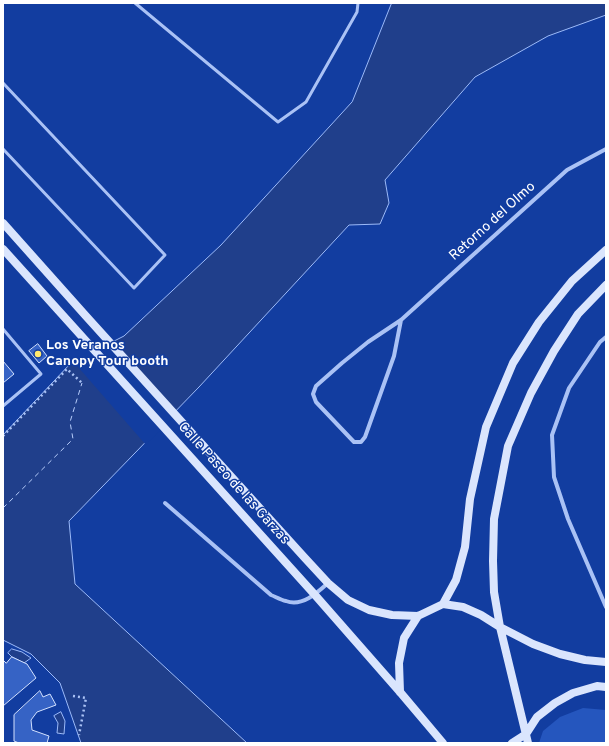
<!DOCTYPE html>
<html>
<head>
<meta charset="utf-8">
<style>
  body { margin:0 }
  #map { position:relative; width:609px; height:746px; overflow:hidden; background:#123da0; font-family:Overpass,sans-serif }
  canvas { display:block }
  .frame { position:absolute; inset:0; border:4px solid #fff; pointer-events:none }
</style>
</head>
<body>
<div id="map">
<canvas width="609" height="746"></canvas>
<div class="frame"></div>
</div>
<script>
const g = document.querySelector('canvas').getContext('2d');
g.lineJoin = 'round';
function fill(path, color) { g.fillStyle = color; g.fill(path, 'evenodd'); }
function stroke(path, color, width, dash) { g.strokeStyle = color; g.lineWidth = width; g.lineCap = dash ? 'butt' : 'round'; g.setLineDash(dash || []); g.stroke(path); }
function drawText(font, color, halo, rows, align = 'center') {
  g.font = font + ' Overpass,sans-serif'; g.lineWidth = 3; g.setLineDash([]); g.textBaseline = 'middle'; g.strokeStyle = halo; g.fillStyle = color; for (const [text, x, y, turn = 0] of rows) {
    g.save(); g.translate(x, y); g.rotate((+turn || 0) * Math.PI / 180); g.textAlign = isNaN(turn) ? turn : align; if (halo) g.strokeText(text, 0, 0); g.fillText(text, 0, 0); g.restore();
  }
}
fill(new Path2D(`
  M583 708 606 710V743H539L543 731 560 717Z`), '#2556be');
const water = new Path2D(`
  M392 3H606V15L548 36 475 77 385 180 389 203 380 224 349 225 199 387 69 521 75 584 247 743H81L60 683 31 654 3 640V435L71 363 124 336 221 245 352 102Z
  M12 649 22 652 31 658 24 663 12 657 8 653Z
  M61 712 65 721 64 734 57 733 58 723 54 716Z`);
fill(water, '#203f8b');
stroke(water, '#9cbaf8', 1);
fill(new Path2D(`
  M112 340 176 414 146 445 72 360Z`), '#123da0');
stroke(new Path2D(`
  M3 508 73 439 70 422 82 383`), '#b7cdfb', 1, [5, 4]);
const building = new Path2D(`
  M38 344 47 356 39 363 29 351Z
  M3 361 14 374 3 383Z
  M12 657 27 664 36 678 3 706V660L6 663Z
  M40 691 43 697 50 694 56 705 37 712 31 720 32 730 49 736 47 743H19L14 741V715Z`);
fill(building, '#3663c5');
stroke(building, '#d3e1fe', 1);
stroke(new Path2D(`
  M3 436 67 369 82 383
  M73 696 86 698 79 735`), '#aac2f5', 2.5, [2, 3]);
stroke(new Path2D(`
  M135 3 278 122 306 102 357 12 358 3
  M3 83 165 255 134 288 3 149
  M3 329 41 374 3 406`), '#aac2f5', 3);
stroke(new Path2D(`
  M401 320 394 356 365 437 361 442H354L316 402 313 394 316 386 342 363 368 342 401 320 567 170 606 149
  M606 337 600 342 569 388 552 435 554 477 568 519 606 607
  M165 503 271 595C276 597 281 600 286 601 302 607 317 593 328 583`), '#aac2f5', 4);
stroke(new Path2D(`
  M3 223 85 315 304 557 328 583 348 600 369 610 392 615 418 616 443 604
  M3 249 315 595 400 692 443 743
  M443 604 456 580 465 547 470 499 486 427 513 363 539 322 572 281 606 250
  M443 604 463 607 481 615 500 627 533 644 560 654 585 660 606 662
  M400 692 399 663 404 638 418 616
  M512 743 526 734 537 717 555 703 573 693 597 686 606 687
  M528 743 500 627 494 592 493 561 494 519 508 446 531 393 554 351 578 314 606 285`), '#dae5fd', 8);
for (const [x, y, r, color] of [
  [38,354,4,"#ffe86e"]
]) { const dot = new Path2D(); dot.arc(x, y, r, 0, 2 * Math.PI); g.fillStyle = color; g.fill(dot); stroke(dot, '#123da0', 1.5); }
drawText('14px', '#fff', '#123da0', [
  ["Retorno del Olmo",493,222,-42],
  ["Calle Paseo de las Garzas",233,484,48]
]);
drawText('bold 14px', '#fff', '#123da0', [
  ["Los Veranos",46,346],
  ["Canopy Tour booth",46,362]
], 'left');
</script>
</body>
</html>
